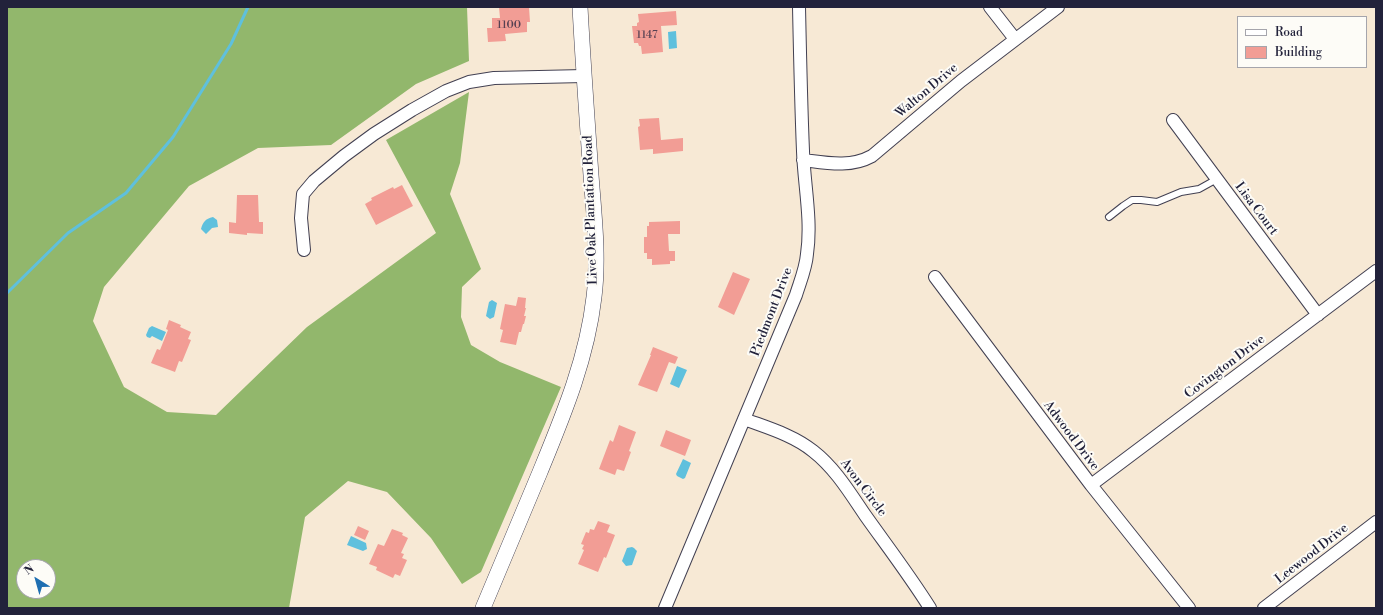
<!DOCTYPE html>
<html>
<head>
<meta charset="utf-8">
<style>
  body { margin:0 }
  #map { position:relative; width:1383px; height:615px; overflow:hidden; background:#f7e9d5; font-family:"Libre Bodoni",serif }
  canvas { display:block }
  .frame { position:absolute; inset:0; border:8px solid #22223b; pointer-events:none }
  .legend { position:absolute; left:1237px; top:16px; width:130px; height:52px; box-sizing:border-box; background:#fdfcf7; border:1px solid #a5a5ac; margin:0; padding:5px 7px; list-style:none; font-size:12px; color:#22223b }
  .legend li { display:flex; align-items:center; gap:8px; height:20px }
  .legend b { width:20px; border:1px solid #a5a5ac }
  .north { position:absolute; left:16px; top:559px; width:40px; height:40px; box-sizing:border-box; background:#fdfcf7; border:1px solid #a5a5ac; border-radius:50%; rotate:323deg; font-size:11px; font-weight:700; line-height:16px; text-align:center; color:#22223b }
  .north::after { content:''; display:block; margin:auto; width:14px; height:18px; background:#1f6fb2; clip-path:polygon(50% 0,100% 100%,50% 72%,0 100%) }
</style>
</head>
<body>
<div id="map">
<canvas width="1383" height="615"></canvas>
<div class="frame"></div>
<ul class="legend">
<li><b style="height:5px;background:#fff"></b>Road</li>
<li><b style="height:11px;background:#f29d95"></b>Building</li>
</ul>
<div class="north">N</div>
</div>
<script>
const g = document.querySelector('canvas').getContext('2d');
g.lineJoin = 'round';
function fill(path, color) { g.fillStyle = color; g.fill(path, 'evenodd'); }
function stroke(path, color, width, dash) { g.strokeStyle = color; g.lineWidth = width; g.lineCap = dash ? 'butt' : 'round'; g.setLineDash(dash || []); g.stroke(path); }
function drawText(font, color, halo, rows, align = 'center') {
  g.font = font + ' "Libre Bodoni",serif'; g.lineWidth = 4; g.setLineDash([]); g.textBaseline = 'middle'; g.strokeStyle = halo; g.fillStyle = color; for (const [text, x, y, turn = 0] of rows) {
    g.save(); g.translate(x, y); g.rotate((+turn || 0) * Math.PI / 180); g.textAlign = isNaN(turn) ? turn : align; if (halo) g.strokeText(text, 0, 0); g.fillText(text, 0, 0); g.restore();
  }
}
fill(new Path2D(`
  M7 7H467L469 61 416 84 331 145 258 148 189 186 104 287 93 321 124 387 167 412 216 415 307 327 436 233 386 140 469 92 460 163 450 194 481 269 462 287 461 317 471 345 500 362 561 387 481 572 462 584 431 538 387 492 348 481 305 517 289 608H7ZM24 567H48V591H24Z`), '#92b76c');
fill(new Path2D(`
  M676 31 677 48 669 49 668 32Z
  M213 217 217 220 218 227 212 228 206 234 201 229C203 222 205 219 213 217Z
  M492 300 497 303 494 317 490 319 486 316 489 302Z
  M152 326 166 332 162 341 152 336 150 338 147 337 146 335 149 328Z
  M677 366 687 370 679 388 670 384Z
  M683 459 691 463 685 478 683 479 677 476 676 474Z
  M351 536 366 543 367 549 363 551 347 545Z
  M632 547 634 548 637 551 632 565 626 566 622 561 627 548Z`), '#5fc0dd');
stroke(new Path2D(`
  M7 293 68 233 126 193 173 137 231 44 248 7`), '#5fc0dd', 3);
fill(new Path2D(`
  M499 7H529L530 22H527V32L505 34 506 41 488 42 487 28H492V18H500Z
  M676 11 677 25 661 26 663 52 642 54 641 46H639L638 43H634L632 26H637V23L639 22 638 14Z
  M659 118 661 140 683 138V151L653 154V149L640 150 638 127 640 126 639 119Z
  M402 185 413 206 376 225 365 204 372 200 371 198 393 187 394 189Z
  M237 195H258L259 222H263V234L247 233V235L229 233V222L236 223Z
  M680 221V234H668L669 251H675V261H670V264L652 265V259H647V253H644V237H647V226H649V222Z
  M733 272 750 279 734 315 718 307Z
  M518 297 526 298 525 308H526L524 316H526L524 324H523L521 332H519L516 345 500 342 503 330 500 329 505 304 516 306Z
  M169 320 181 325 180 327 191 332 188 339 191 340 182 362 179 361 175 372 151 363 157 349 160 350 168 330 166 329Z
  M653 347 678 357 675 364 669 362 657 392 638 385 651 355H650Z
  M619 425 636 432 629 451 631 452 624 471 617 469 615 475 599 469 610 440 613 442Z
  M666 430 691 440 685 456 660 446Z
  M598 521 610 525 607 532 615 535 606 558 604 557 598 572 578 564 584 550 582 549 584 545 581 544 586 532 589 533 590 529 594 530Z
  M358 526 369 531 365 540 354 535Z
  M392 529 403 533 402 535 408 538 401 553 404 554 402 558 407 560 400 576 395 574 393 578 376 570 377 567 369 564 378 544 384 546Z`), '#f29d95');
const service = new Path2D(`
  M1109 217 1123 206 1132 200H1141L1157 202 1181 192 1199 189 1217 179`);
const minor = new Path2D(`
  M990 7 1015 39
  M1173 120 1318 315
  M803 160C827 163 850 168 872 156L961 81 1058 7
  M304 250 301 218 303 194 314 181 344 156 374 134 412 110 446 91 469 82 494 78 584 76
  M935 277 1091 485 1189 608
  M744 419C768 428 793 435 813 451 835 468 850 493 865 515 887 546 910 576 930 608
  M1091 485 1376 271
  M665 608 796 295C800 282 806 268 807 254 812 220 804 184 803 151 801 103 800 55 799 7
  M1264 608 1376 522`);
const tertiary = new Path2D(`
  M483 608C502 563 521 518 540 472 563 416 587 359 594 297 599 257 594 215 591 175 587 119 583 63 580 7`);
stroke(service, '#424052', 8);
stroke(minor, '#424052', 14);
stroke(tertiary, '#424052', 16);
stroke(service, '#fff', 6);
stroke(minor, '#fff', 12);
stroke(tertiary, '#fff', 15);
drawText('11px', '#564152', null, [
  ["1100",509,25],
  ["1147",647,35]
]);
drawText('13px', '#22223b', '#fdfcf7', [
  ["Walton Drive",927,91,-40],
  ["Lisa Court",1256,209,53],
  ["Live Oak Plantation Road",591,210,-92],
  ["Piedmont Drive",772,312,-69],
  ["Covington Drive",1225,367,-37],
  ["Adwood Drive",1071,436,53],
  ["Avon Circle",863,488,53],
  ["Leewood Drive",1312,554,-38]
]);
</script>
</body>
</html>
